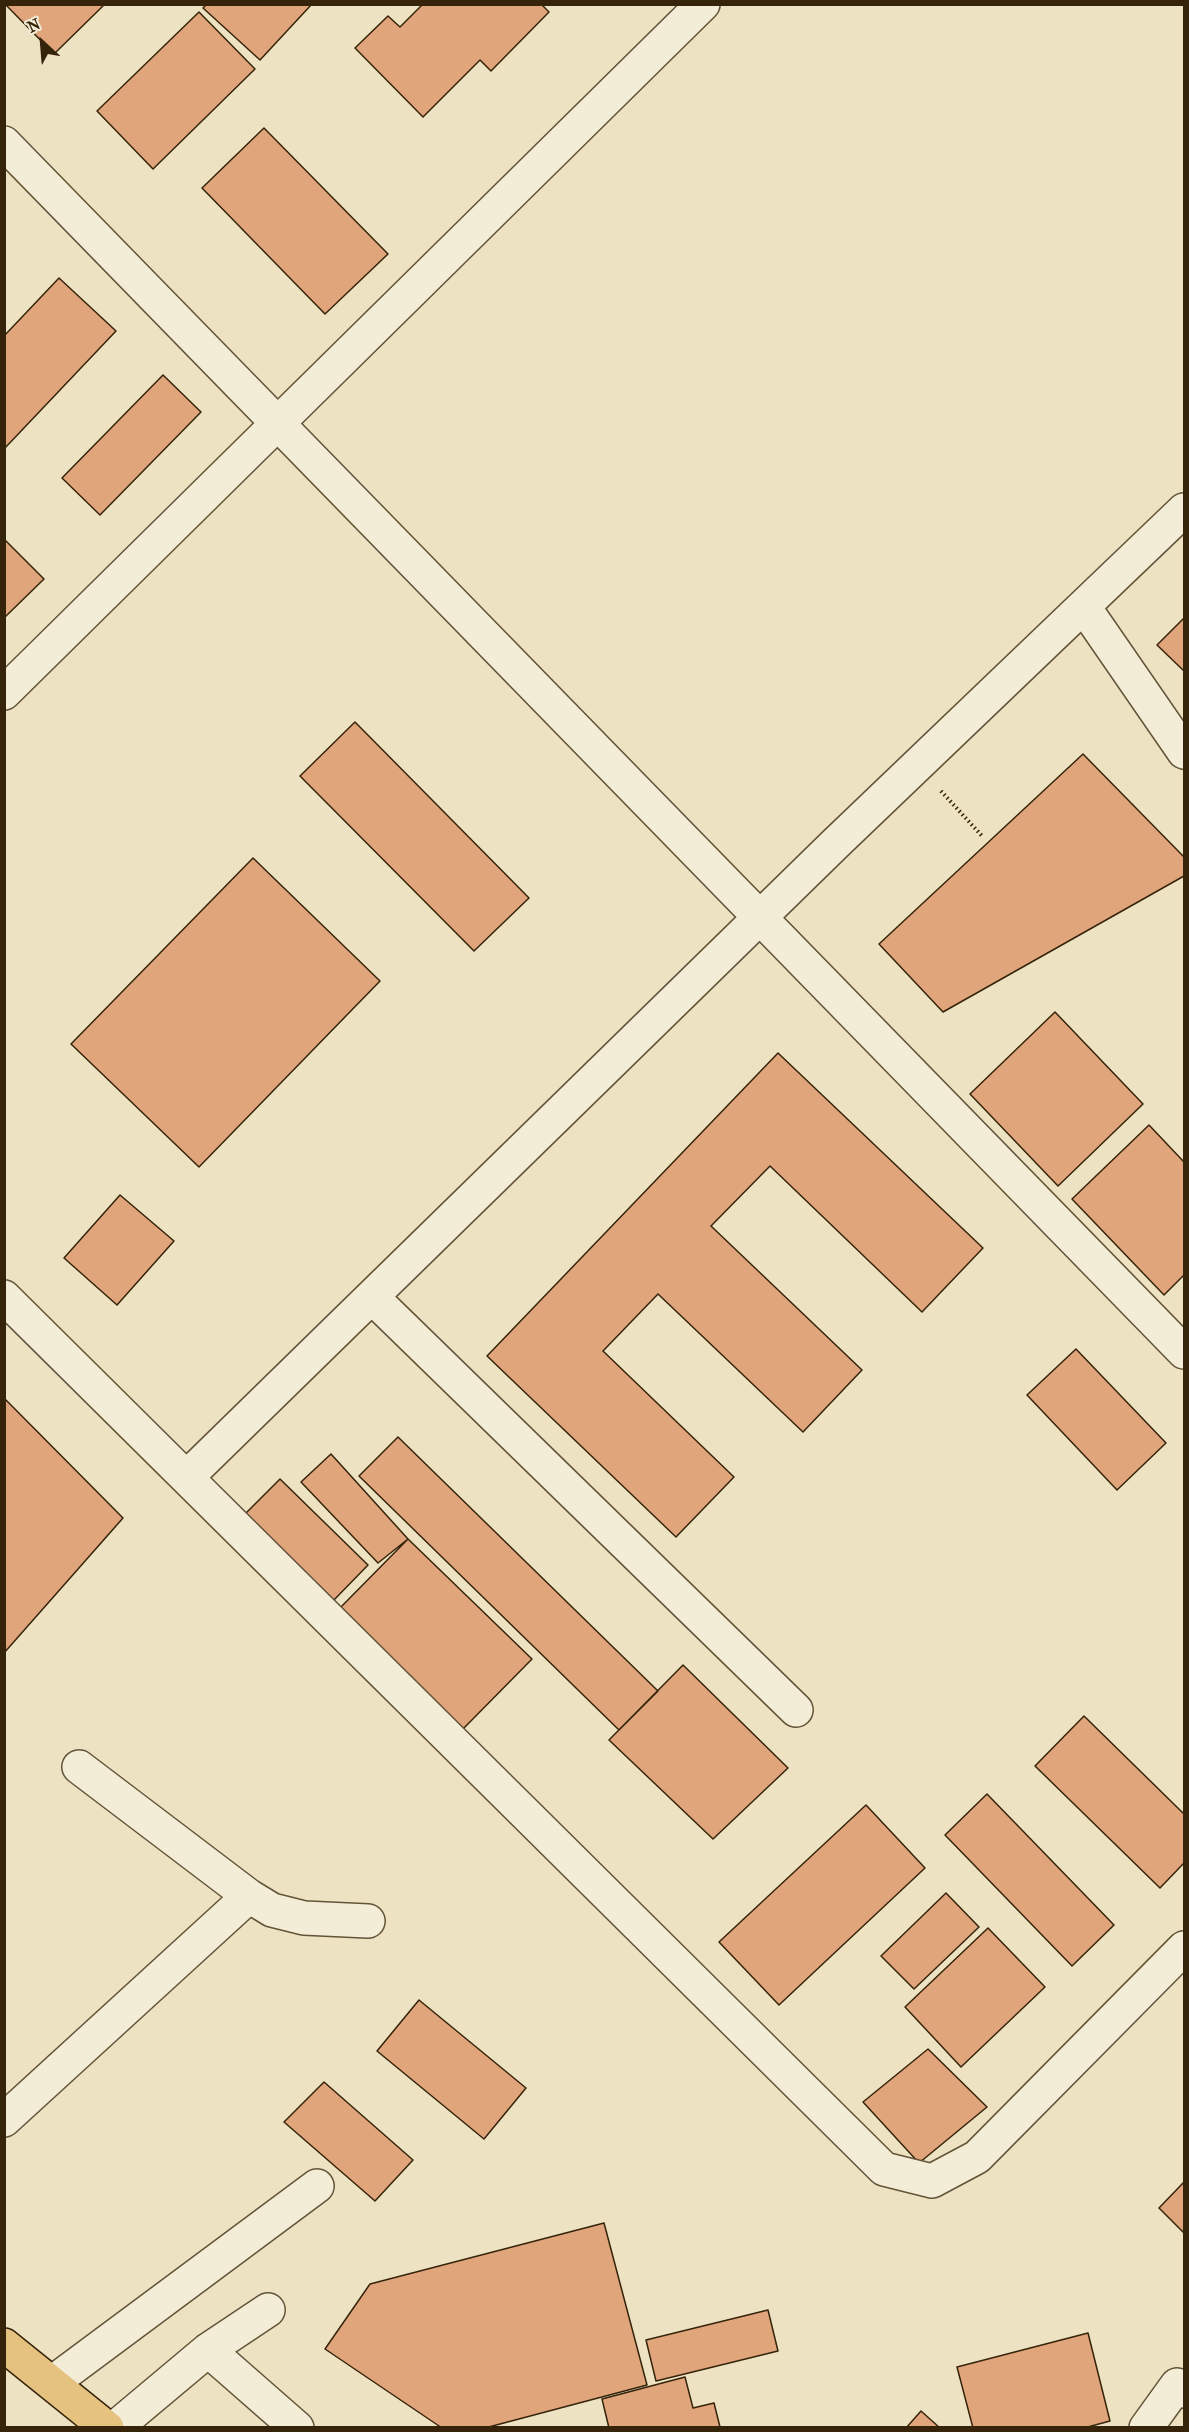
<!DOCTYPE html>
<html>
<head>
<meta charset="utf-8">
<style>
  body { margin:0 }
  #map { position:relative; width:1189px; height:2432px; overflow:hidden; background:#ede3c2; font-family:"IM FELL French Canon",serif }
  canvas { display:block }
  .frame { position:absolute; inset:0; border:6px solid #35230a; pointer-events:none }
  .north { position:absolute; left:12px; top:12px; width:60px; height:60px; -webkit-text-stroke:4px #f3edd7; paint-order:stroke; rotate:334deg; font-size:16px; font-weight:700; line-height:24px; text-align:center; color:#35230a }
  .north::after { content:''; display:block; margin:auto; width:21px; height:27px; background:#35230a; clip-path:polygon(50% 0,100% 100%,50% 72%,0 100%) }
</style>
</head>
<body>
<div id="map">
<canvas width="1189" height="2432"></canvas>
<div class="frame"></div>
<div class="north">N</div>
</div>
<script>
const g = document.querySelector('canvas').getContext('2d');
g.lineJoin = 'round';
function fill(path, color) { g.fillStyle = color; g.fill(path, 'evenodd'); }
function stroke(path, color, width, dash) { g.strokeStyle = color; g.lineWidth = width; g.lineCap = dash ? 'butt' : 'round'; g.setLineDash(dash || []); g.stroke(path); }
const building = new Path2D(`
  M5 4H105L54 54Z
  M207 4H312L260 60 203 8Z
  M423 4H541L549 12 491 71 480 60 423 117 355 48 388 16 400 27Z
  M199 12 255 69 153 169 97 111Z
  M264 128 388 254 325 314 202 188Z
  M59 278 116 331 4 449V336Z
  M163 375 201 412 100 515 62 478Z
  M4 539 44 579 4 618Z
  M1184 618V671L1157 645Z
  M355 722 529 898 474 951 300 776Z
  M1083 754 1184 857V876L943 1012 879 944Z
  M253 858 380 981 199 1167 71 1044Z
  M1055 1012 1143 1104 1058 1186 970 1094Z
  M778 1053 983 1248 922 1312 770 1166 711 1226 862 1370 803 1432 658 1294 603 1351 734 1477 676 1537 487 1356Z
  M1149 1125 1184 1162V1275L1164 1295 1072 1199Z
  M120 1195 174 1241 117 1305 64 1258Z
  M1076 1349 1166 1443 1117 1490 1027 1395Z
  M4 1398 123 1518 4 1653Z
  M398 1437 658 1691 619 1730 359 1476Z
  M331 1454 408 1539 378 1563 301 1482Z
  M280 1479 368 1565 333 1601 243 1516Z
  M408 1539 532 1659 462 1730 338 1610Z
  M683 1665 788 1768 713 1839 609 1740Z
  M1084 1716 1184 1814V1863L1160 1888 1035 1766Z
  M987 1794 1114 1925 1072 1966 945 1835Z
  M866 1805 925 1868 779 2005 719 1942Z
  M946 1893 979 1927 914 1989 881 1956Z
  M988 1928 1045 1987 961 2067 905 2007Z
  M419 2000 526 2088 484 2139 377 2051Z
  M928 2049 987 2107 919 2163 863 2102Z
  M324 2082 413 2160 375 2201 284 2122Z
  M1184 2182V2233L1159 2208Z
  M604 2223 647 2385 485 2428H442L325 2349 370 2284Z
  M768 2310 778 2351 656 2381 646 2340Z
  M1088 2333 1110 2421 1084 2428H973L957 2367Z
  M685 2377 693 2408 714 2403 720 2427 609 2428 602 2399Z
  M921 2411 940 2428H906Z`);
fill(building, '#e1a57c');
stroke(building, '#35230a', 1.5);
const minor = new Path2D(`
  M4 143 1184 1352
  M1084 607 1184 752
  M4 693 703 4
  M4 1297 884 2169 932 2181 977 2157 1184 1948
  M372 1297 796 1710
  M187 1477 835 844 1184 510
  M79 1767 249 1896 272 1910 304 1918 368 1921
  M4 2120 249 1896
  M208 2350 297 2428
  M52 2383 317 2186
  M115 2428 208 2350 268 2310
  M1146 2428 1177 2385 1184 2391`);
const highway = new Path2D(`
  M4 2345 107 2428`);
stroke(minor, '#635338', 36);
stroke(highway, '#35230a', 36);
stroke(new Path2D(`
  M941 791 983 837`), '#35230a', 4, [1.5, 3]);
stroke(minor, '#f3edd7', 33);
stroke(highway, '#e6c281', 33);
</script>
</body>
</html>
